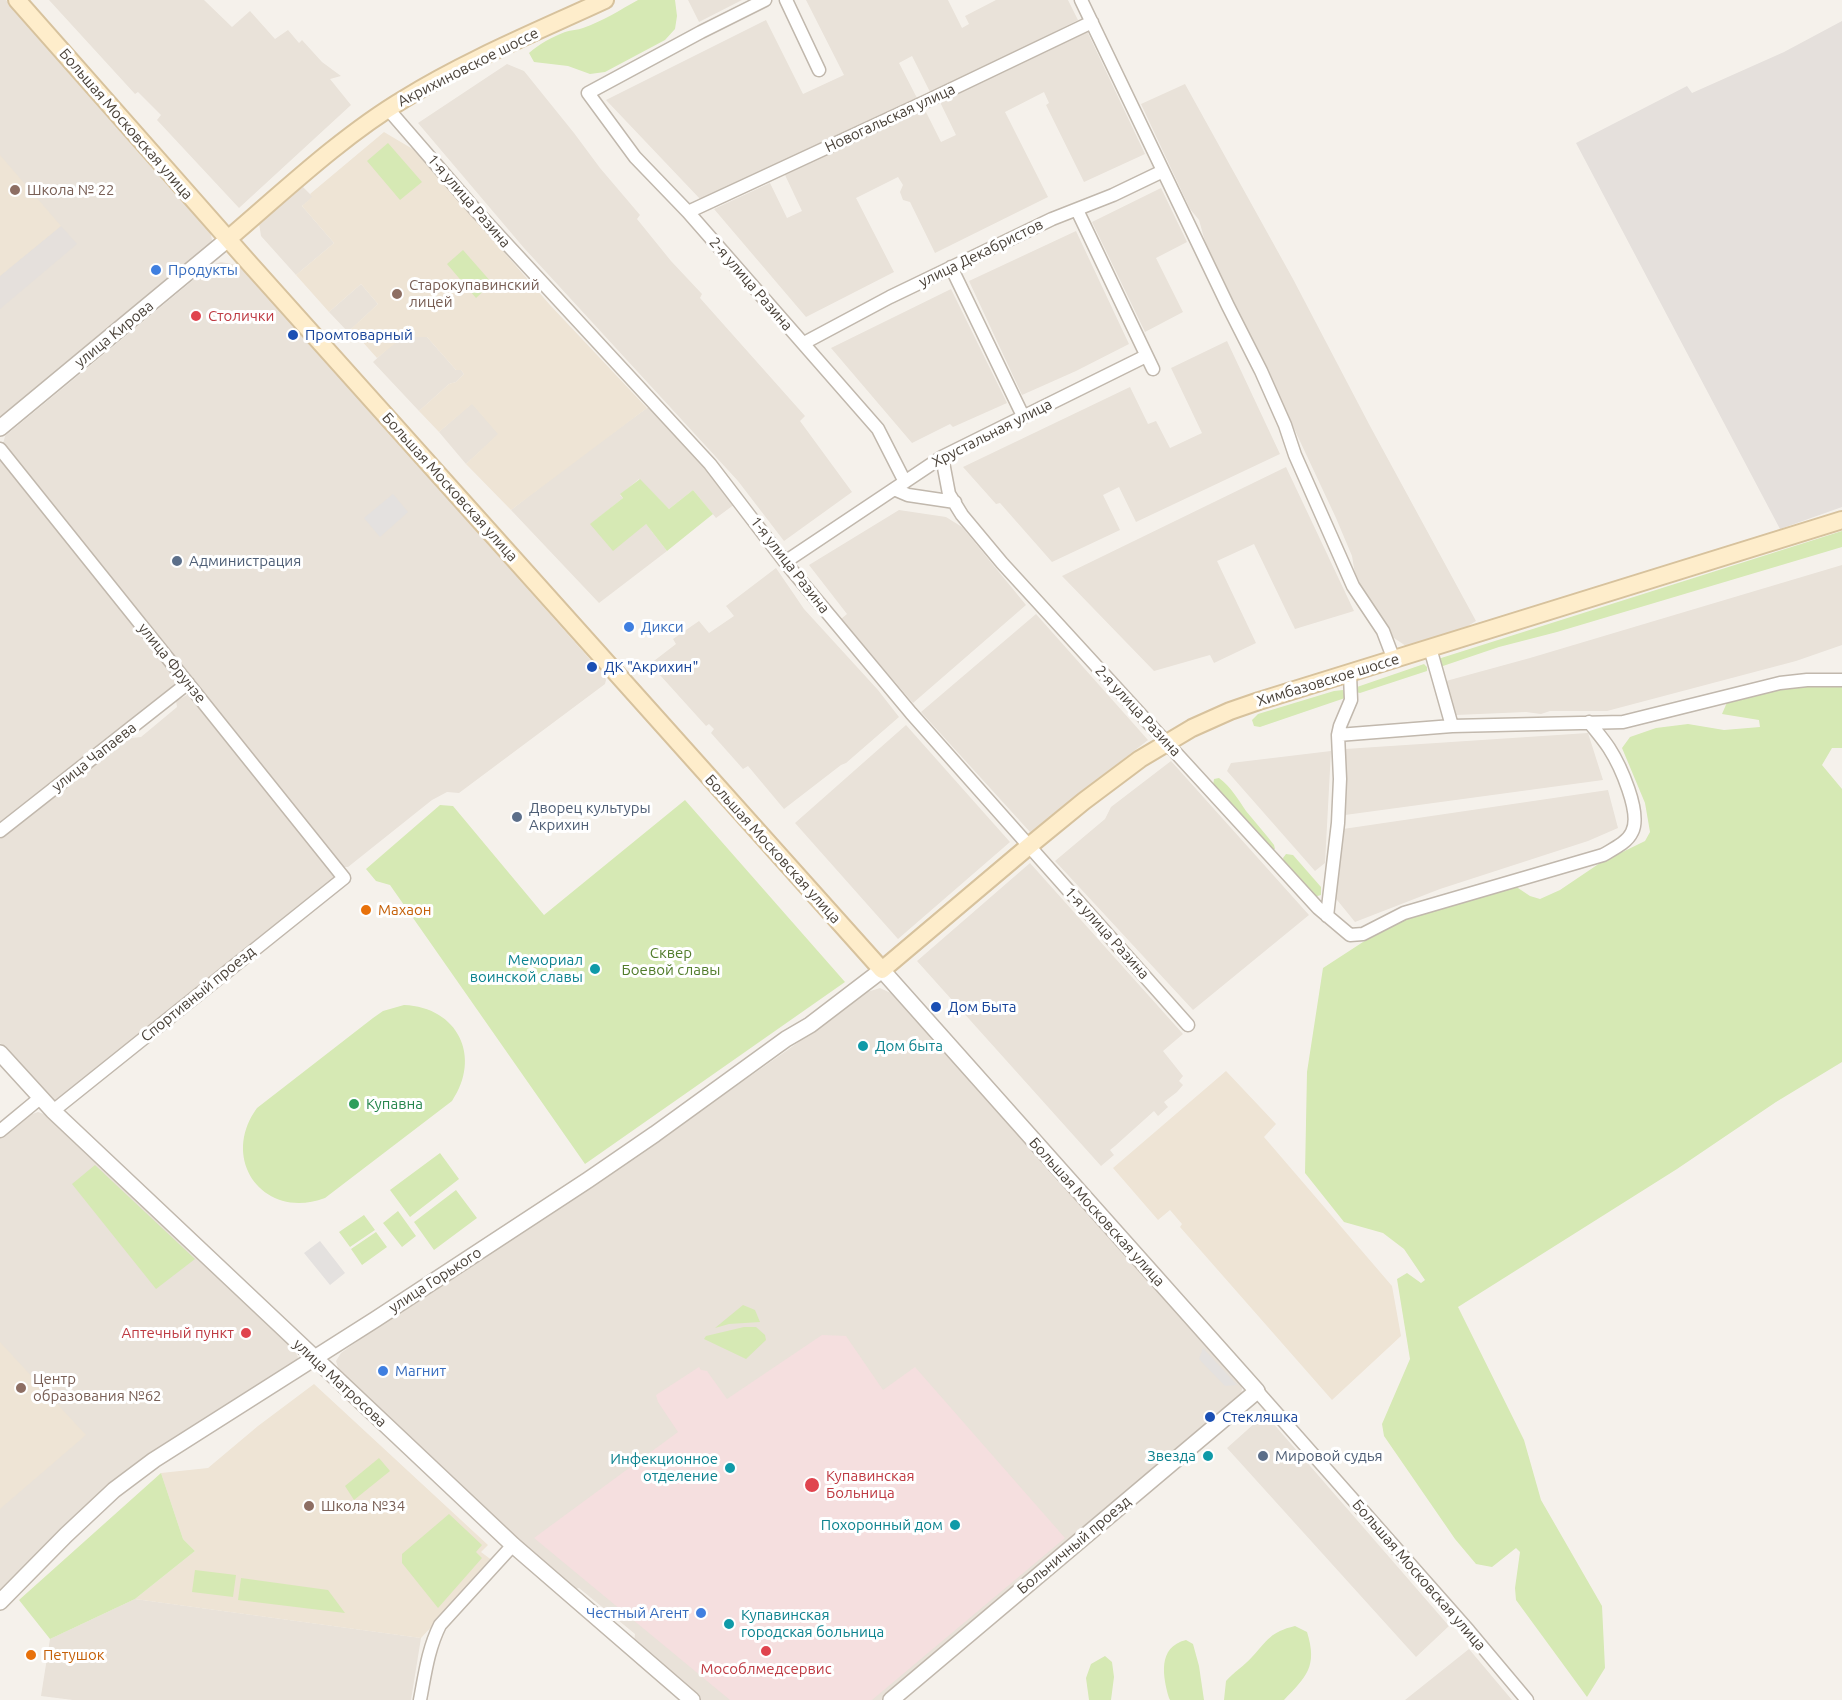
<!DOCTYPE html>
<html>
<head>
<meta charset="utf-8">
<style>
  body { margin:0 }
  canvas { display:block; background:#f5f1eb }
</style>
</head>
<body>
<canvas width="1842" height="1700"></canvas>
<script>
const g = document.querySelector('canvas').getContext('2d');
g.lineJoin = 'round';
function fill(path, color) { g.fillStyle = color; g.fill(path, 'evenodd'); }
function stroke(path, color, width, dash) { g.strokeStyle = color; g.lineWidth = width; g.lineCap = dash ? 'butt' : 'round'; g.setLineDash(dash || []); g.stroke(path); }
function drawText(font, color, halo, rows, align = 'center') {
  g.font = font + ' Ubuntu,sans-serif'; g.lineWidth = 6; g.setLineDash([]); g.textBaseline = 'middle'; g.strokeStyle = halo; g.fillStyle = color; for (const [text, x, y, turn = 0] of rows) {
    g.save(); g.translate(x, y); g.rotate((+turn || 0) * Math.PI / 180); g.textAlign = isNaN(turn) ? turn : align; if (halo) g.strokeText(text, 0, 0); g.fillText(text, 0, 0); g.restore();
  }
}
fill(new Path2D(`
  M0 0H6L210 231 212 240 211 243 0 419Z
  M49 0H204L232 27 250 11 275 39 288 30 299 43 302 40 322 62 341 76 330 79 351 105 239 208 157 120 161 115 138 92 135 94Z
  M688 0H742L699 22Z
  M806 0H948L962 28 969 24 965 16 996 0H1068L1078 20 931 94 912 56 899 63 917 98 701 200 606 100 766 20 803 94 844 75Z
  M1086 29 1145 154 1084 182 1046 105 1049 103 1044 92 1005 112 1048 197 935 253 910 202 903 200 900 192 903 185 898 177 856 198 894 272 806 317 714 209 770 183 787 218 802 211 785 175 913 113 923 106 941 142 956 135 939 100Z
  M507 64 524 71 574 133 600 168 640 215 637 219 671 261 702 294 700 298 805 416 800 421 852 492 784 541 738 481 524 248 418 123Z
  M1185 84 1293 279 1370 426 1476 621 1461 630 1406 646 1391 636 1383 619 1361 592 1356 580 1352 556 1336 518 1276 390 1241 320 1206 245 1199 220 1190 209 1141 104Z
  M303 187 313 197 302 206 334 243 296 275 261 236 259 223Z
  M1161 188 1187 242 1156 258 1183 312 1145 332 1092 222Z
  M1076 231 1129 344 1076 371 1022 395 969 281Z
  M221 262 237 265 244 270 604 675 606 680 605 684 459 793 447 792 432 800 348 867H343L3 444 5 436 86 369 210 266Z
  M361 284 378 304 348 332 329 312Z
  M951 289 1007 403 953 427 950 424 912 443 831 348Z
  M403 337H427L456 370H461L464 374 456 382 449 384 419 411 373 362 397 340Z
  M1227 341 1280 454 1136 522 1119 487 1103 495 1120 530 1052 562 1000 503 996 504 963 467 1130 387 1148 424 1156 421 1170 448 1202 433 1171 368Z
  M472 403 499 434 466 464 439 432Z
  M651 407 706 467 735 504 716 518 693 490 669 509 639 479 620 495 623 498 591 524H646L667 551 599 603 511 510 574 461 647 408Z
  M0 455 178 680V683L0 823Z
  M1286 467 1354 611 1295 629 1254 544 1217 561 1256 643 1214 663 1210 655 1154 671 1062 576Z
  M899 510 946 517 962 527 1026 605 913 703 841 619 847 614 809 565Z
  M1842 565V645L1796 661 1607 711H1550L1541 714 1526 712 1456 715 1446 681 1530 658Z
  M776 568 804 609 878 690 899 717 846 763 841 765 784 809 748 766 743 769 711 733 714 729 709 724 706 726 650 664 676 644 673 639 699 621 709 633 734 616 726 606Z
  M1036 614 1148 740 1030 832 921 712Z
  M187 695 194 698 335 875V878L57 1101H54L19 1065 0 1043V839L119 744 131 738 141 737 177 707 176 701Z
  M906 725 1010 842 898 939 795 823Z
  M1588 733 1603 780 1345 815V749Z
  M1331 751 1325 863 1315 871 1227 771 1231 763Z
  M1171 761 1309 915 1193 1010 1055 861 1105 819 1111 807Z
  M1608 790 1618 828 1588 841 1440 889 1355 922 1333 895 1343 829Z
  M1030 863 1183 1034 1163 1051 1183 1076 1179 1081 1183 1085 1177 1092 1164 1102 1168 1107 1158 1116 1154 1111 1115 1146 1110 1150 1114 1155 1101 1166 917 961Z
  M880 988 897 996 1241 1385 1242 1389 1241 1394 1233 1405 881 1700H701L634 1643 635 1634 579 1588 573 1590 509 1535 339 1371 336 1361 341 1353 380 1325 659 1140 789 1049 864 993Z
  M38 1112 47 1115 294 1349 298 1357 296 1361 174 1439 0 1591V1137L27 1116Z
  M1265 1414 1449 1626 1416 1657 1227 1448Z
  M135 1599 421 1638 411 1700H73L41 1696 50 1639Z
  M1469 1649 1512 1700H1405Z`), '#e9e2d9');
fill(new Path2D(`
  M1842 21V507L1780 529 1576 143 1687 86 1692 93 1784 52Z
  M61 226 77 244 0 309V276Z`), '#e5e0dc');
fill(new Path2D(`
  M384 132 416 151 550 305 647 408 511 510 466 464 498 434 472 404 439 432 419 411 449 384 456 382 464 374 461 370H456L427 337H403L377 358 351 329 378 304 361 284 329 312 296 275 334 243 302 206 312 197 310 194Z
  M0 155 61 226 0 276Z
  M1226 1071 1276 1124 1264 1137 1392 1286 1401 1336 1332 1400 1180 1227 1182 1224 1170 1210 1158 1220 1113 1168Z
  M0 1342 86 1435 0 1509Z
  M314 1384 488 1545 481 1552 493 1561 421 1638 135 1599 195 1551 183 1539 161 1473 208 1468 258 1426Z`), '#eee4d5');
fill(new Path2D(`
  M822 1335 846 1336 883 1390 915 1367 1065 1538 872 1700H730L534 1538 678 1432 658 1402 656 1395 699 1367 701 1370 707 1371 727 1399Z`), '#f5dfdf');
fill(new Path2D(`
  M638 0H675L677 16 675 29 665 40 605 72 590 74 568 66 534 62 529 53C539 44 552 37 565 32 571 30 578 30 583 28 603 21 620 10 638 0Z
  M388 143 422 182 400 200 367 161Z
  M463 250 492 283 476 298 447 264Z
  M640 479 669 509 693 490 713 514 667 551 646 524 613 551 590 524 623 498 620 494Z
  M1842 531V547L1557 632 1499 647 1440 667 1438 659Z
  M1424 664 1427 667V671L1360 693 1356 692 1357 687Z
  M1806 684 1842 685V748H1832L1822 765 1842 789V1062L1776 1102 1677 1169 1458 1307 1524 1440 1541 1500 1602 1606 1605 1668 1587 1697 1516 1600 1515 1588 1520 1552 1516 1548 1492 1567 1476 1564 1455 1539 1384 1436 1382 1424 1410 1359 1397 1279 1407 1273 1421 1283 1425 1280 1404 1249 1383 1233 1344 1222 1305 1173 1307 1072 1323 968 1400 918 1515 886 1530 896 1540 899 1560 890 1600 863 1645 841 1650 832 1645 803 1622 748 1630 737 1656 728 1688 724 1724 730 1760 727 1759 720 1722 714 1728 700 1783 688Z
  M1343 690 1345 698 1260 727 1254 726 1252 720 1258 714 1334 691Z
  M1219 778C1231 787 1238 799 1246 811 1255 822 1265 833 1274 845L1275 849 1271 850 1213 785 1214 779Z
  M685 800 845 982 585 1164 390 885 376 881 366 869 440 805 453 806 544 915Z
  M1286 854 1293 855 1321 887V895L1314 897 1285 864 1283 858Z
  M404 1005C458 1007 482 1057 452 1101L325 1198C264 1221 219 1160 257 1108L373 1018 383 1011Z
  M440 1153 459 1179 410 1217 390 1190Z
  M95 1165 195 1259 156 1289 72 1184Z
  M456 1190 477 1218 434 1250 414 1222Z
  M398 1211 416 1236 402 1247 383 1223Z
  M364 1215 375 1230 350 1247 339 1232Z
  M376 1232 387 1247 362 1265 351 1249Z
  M743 1305 755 1310 760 1322 729 1324 715 1328Z
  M744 1327H756L765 1335 766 1340 746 1359 704 1339 706 1336Z
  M379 1458 390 1471 354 1500 345 1486Z
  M161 1473 183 1539 195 1551 135 1599 50 1639 19 1600Z
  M449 1514 482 1545 476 1552 482 1558 438 1608 402 1563V1554Z
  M195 1570 236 1575 233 1597 192 1592Z
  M241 1578 328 1590 345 1613 238 1600Z
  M1295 1626 1307 1632C1318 1667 1306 1677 1284 1700H1224L1226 1681C1234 1672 1244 1666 1252 1657 1268 1640 1270 1632 1295 1626Z
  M1186 1640 1193 1644 1199 1666 1204 1700H1170L1169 1698C1163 1677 1157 1647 1186 1640Z
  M1105 1656 1112 1662 1114 1677 1111 1700H1089L1086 1678 1091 1664Z`), '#d6e9b4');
fill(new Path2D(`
  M393 494 408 512 380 537 364 518Z
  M320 1241 345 1273 330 1285 304 1253Z
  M1203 1348 1237 1385 1225 1386 1199 1359Z`), '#e4e1df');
const minor = new Path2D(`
  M765 0 701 32 588 93 635 157 688 212 878 429 905 482
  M786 0 819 70
  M1081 0 1228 306 1261 371 1285 425 1295 455 1353 586 1383 631 1394 660
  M388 109 479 214 710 464 785 562 911 713 1188 1025
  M1077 210 1153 369
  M688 212 927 101 1092 22
  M951 267 1023 416
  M804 343 890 297 1052 219 1113 195 1163 171
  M0 449 344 878 53 1111
  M942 457 949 494 962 515 1002 563 1318 908 1350 935 1363 934 1404 913 1603 855C1613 849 1627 843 1632 832 1642 813 1620 765 1609 748 1603 739 1596 731 1589 722
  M894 489 908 495 955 502
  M785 562 942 457 1146 356
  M1430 648 1452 726
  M1338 735 1452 726 1623 722 1780 683 1807 680H1842
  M0 831 188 683
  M1327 916 1338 823 1340 779 1338 735 1340 726 1351 700 1350 674
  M0 1131 40 1098
  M1257 1391 1469 1631 1527 1700
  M420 1700C425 1674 428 1649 440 1625L513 1545`);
const tertiary = new Path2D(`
  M0 428 228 239
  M0 1053 53 1111 513 1545 692 1700
  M0 1602 66 1535 114 1490 154 1460 376 1319 588 1180 655 1134 786 1039 810 1025 882 970 1257 1391 891 1700`);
const secondary = new Path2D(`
  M17 0 250 264 882 970 1029 846 1084 801 1140 759 1192 728 1230 711 1259 701 1842 520
  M228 239C283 192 342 136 404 99 467 60 538 31 605 0`);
stroke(minor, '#c1b8ad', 15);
stroke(tertiary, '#c1b8ad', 18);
stroke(secondary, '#d7c29d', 20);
stroke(minor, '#fff', 12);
stroke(tertiary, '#fff', 15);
stroke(secondary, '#feedcb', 16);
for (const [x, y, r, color] of [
  [15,190,6,"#8d6e63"],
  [156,270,6,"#3f7fe0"],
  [397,294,6,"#8d6e63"],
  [196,316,6,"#e0444e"],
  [293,335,6,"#1a4fb4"],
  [177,561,6,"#5c6f8a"],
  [629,627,6,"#3f7fe0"],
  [592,667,6,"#1a4fb4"],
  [517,817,6,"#5c6f8a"],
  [366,910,6,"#e8710a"],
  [595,969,6,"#0f9aa8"],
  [936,1007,6,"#1a4fb4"],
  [863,1046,6,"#0f9aa8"],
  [354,1104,6,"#2e9e5b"],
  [246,1333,6,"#e0444e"],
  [383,1371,6,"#3f7fe0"],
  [21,1388,6,"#8d6e63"],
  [1210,1417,6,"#1a4fb4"],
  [1208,1456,6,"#0f9aa8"],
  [1263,1456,6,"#5c6f8a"],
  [730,1468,6,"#0f9aa8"],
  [812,1485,8,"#e0444e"],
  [309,1506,6,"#8d6e63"],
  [955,1525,6,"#0f9aa8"],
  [701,1613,6,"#3f7fe0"],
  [729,1624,6,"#0f9aa8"],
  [766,1651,6,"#e0444e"],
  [31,1655,6,"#e8710a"]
]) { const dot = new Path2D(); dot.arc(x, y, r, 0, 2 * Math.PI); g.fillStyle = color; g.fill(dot); stroke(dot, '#fff', 2); }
drawText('15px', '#494138', '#fff', [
  ["Акрихиновское шоссе",468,67,-27],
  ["Новогальская улица",890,118,-25],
  ["Большая Московская улица",126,124,49],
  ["1-я улица Разина",469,201,49],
  ["улица Декабристов",981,253,-26],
  ["2-я улица Разина",751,284,49],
  ["улица Кирова",114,334,-39],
  ["Хрустальная улица",992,433,-27],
  ["Большая Московская улица",450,487,48],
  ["1-я улица Разина",790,565,52],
  ["улица Фрунзе",172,663,51],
  ["Химбазовское шоссе",1328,680,-17],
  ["2-я улица Разина",1138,711,47],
  ["улица Чапаева",94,757,-38],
  ["Большая Московская улица",773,849,48],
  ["1-я улица Разина",1107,933,48],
  ["Спортивный проезд",198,994,-39],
  ["Большая Московская улица",1097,1212,48],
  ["улица Горького",435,1280,-33],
  ["улица Матросова",340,1383,43],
  ["Больничный проезд",1074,1545,-40],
  ["Большая Московская улица",1419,1575,49]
]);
drawText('15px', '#785e54', '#fff', [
  ["Школа № 22",27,190],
  ["Старокупавинский",409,285],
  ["лицей",409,302],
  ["Центр",33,1379],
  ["образования №62",33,1396],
  ["Школа №34",321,1506]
], 'left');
drawText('15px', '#366cbe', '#fff', [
  ["Продукты",168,270],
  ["Дикси",641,627],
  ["Магнит",395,1371],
  ["Честный Агент",689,1613,"right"]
], 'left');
drawText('15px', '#be3a42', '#fff', [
  ["Столички",208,316],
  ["Аптечный пункт",234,1333,"right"],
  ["Купавинская",826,1476],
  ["Больница",826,1493],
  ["Мособлмедсервис",766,1669,"center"]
], 'left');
drawText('15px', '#164399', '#fff', [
  ["Промтоварный",305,335],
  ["ДК \"Акрихин\"",604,667],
  ["Дом Быта",948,1007],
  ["Стекляшка",1222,1417]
], 'left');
drawText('15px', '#4e5e75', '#fff', [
  ["Администрация",189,561],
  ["Дворец культуры",529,808],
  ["Акрихин",529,825],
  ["Мировой судья",1275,1456]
], 'left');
drawText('15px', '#c56008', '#fff', [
  ["Махаон",378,910],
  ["Петушок",43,1655]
], 'left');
drawText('15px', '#517c2b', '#fff', [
  ["Сквер",671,953],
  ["Боевой славы",671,970]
]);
drawText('15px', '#0d838f', '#fff', [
  ["Мемориал",583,960],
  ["воинской славы",583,977],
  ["Дом быта",875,1046,"left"],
  ["Звезда",1196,1456],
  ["Инфекционное",718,1459],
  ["отделение",718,1476],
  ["Похоронный дом",943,1525],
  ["Купавинская",741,1615,"left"],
  ["городская больница",741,1632,"left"]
], 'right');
drawText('15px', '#27864d', '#fff', [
  ["Купавна",366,1104]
], 'left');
</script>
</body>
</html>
